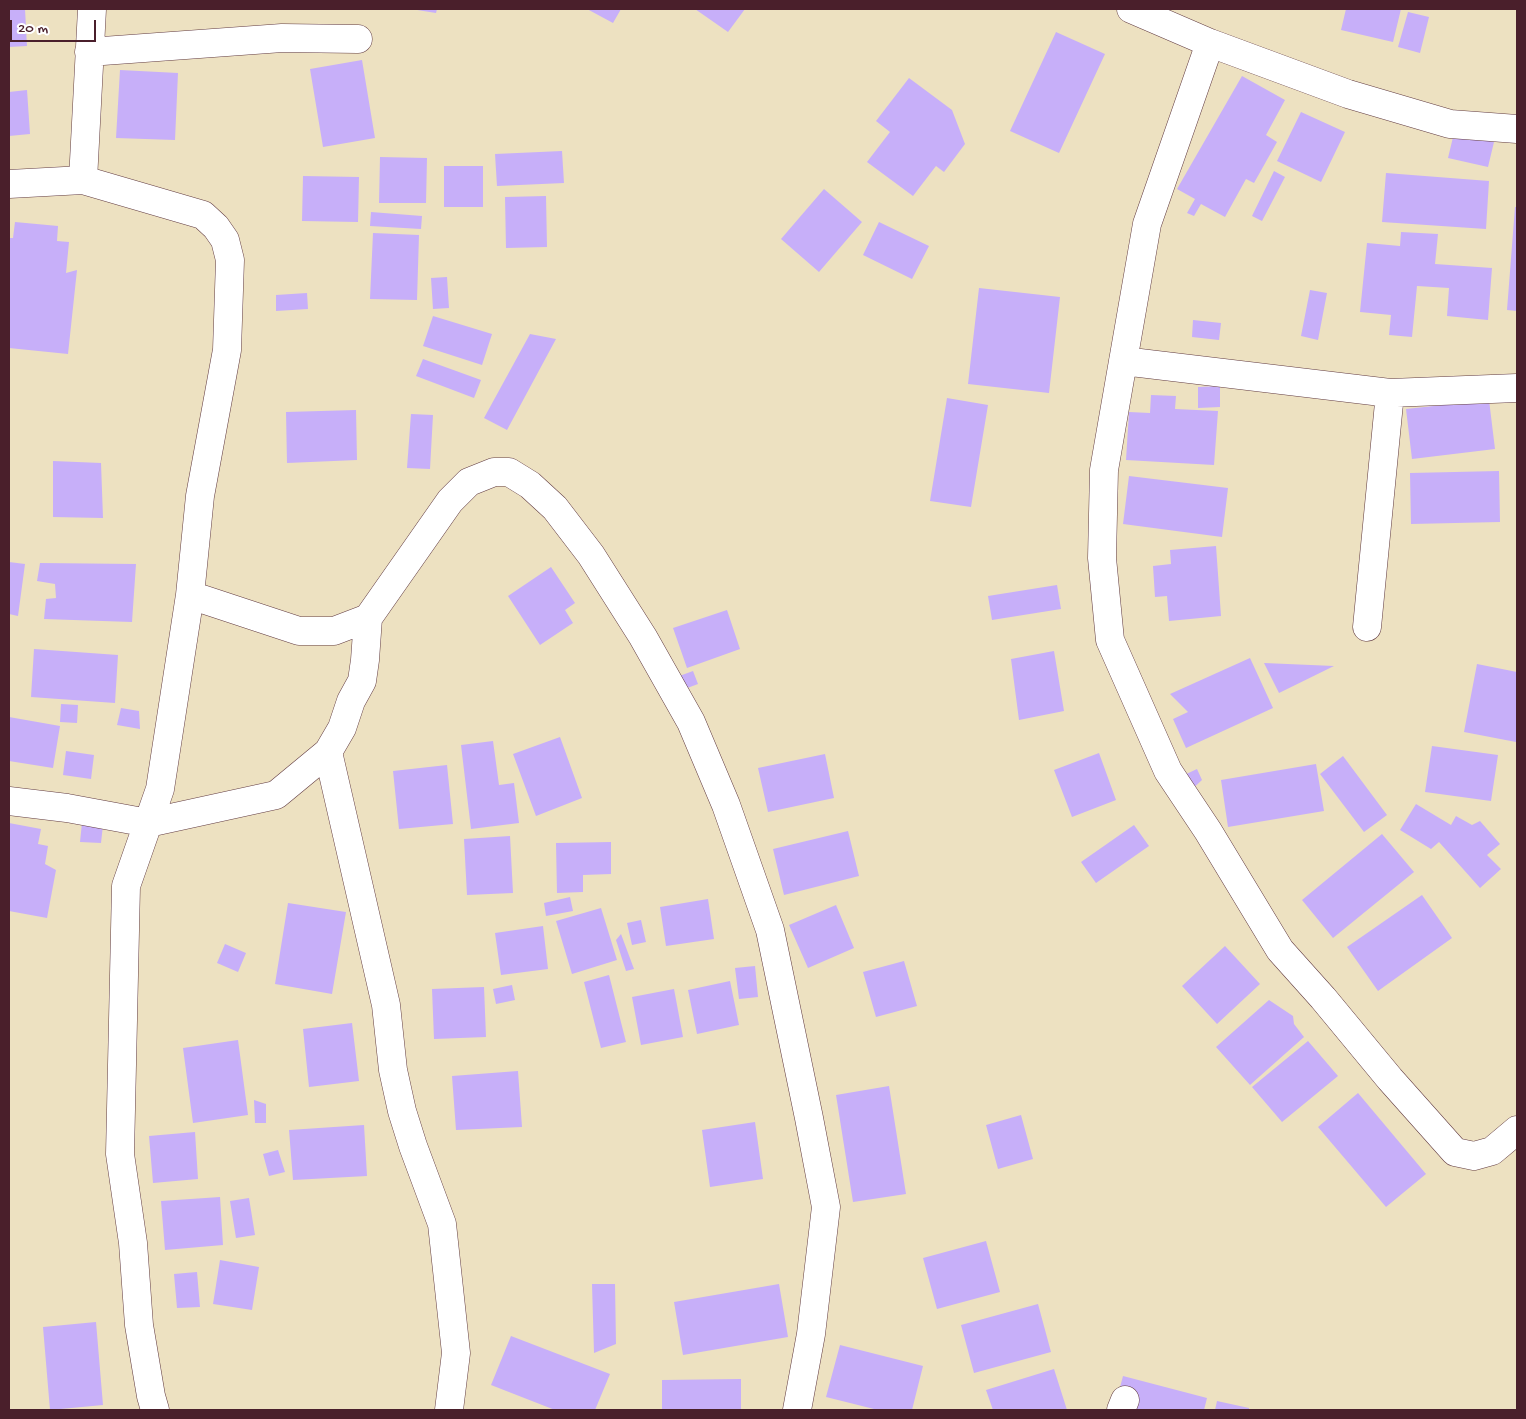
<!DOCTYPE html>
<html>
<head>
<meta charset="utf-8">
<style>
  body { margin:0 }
  #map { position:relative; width:1526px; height:1419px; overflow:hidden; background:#ede1c1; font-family:"Gochi Hand",sans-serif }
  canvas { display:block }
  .frame { position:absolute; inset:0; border:10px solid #4a1f2b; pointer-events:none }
  .scale { position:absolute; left:10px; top:20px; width:86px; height:22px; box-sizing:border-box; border:2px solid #4a1f2b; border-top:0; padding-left:6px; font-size:15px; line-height:18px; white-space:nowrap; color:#4a1f2b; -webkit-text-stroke:4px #fff; paint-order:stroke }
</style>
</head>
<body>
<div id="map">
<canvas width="1526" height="1419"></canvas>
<div class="frame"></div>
<div class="scale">20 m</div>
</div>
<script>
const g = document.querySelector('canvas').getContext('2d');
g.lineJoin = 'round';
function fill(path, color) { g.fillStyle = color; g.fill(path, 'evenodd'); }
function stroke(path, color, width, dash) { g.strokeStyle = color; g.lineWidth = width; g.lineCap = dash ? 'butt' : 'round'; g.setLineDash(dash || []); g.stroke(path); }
fill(new Path2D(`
  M9 9H25L27 46 9 47Z
  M411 9H437L436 13Z
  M587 9H621L613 23Z
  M695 9H745L728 32Z
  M1346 9H1401L1393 42 1341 30Z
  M1408 12 1429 17 1420 53 1398 47Z
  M1056 32 1105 54 1059 153 1010 131Z
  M362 60 375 138 323 147 310 69Z
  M120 70 178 73 175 140 116 138Z
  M1242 76 1285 100 1266 135 1277 142 1254 183 1246 179 1225 217 1201 204 1194 216 1187 213 1195 199 1177 189Z
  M909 78 952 110 965 144 944 172 936 166 913 196 867 162 890 132 876 121Z
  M27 90 30 134 9 136V92Z
  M1301 112 1345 132 1321 182 1277 161Z
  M1454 133 1494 142 1488 167 1448 158Z
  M562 151 564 183 497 186 495 154Z
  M380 157 427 158 426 203H379Z
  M444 166H483V207H444Z
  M1274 171 1285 177 1262 221 1252 216Z
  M1386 173 1489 181 1486 229 1382 222Z
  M303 176 359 177 358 222 302 221Z
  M824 189 862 222 819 272 781 239Z
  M546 196 547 247 506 248 505 197Z
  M1515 207H1517V311L1507 310Z
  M371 212 422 216 421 229 370 226Z
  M15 222 58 226 57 241 69 242 66 273 77 270 68 354 9 348V238H13Z
  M879 222 929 246 912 279 863 255Z
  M1401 232 1438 234 1435 264 1492 268 1488 320 1447 316 1449 288 1417 286 1412 337 1389 335 1391 315 1360 312 1367 243 1400 246Z
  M373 233 419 235 417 300 370 299Z
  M447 277 449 308 433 309 431 278Z
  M979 288 1060 297 1049 393 968 384Z
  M1310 290 1327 293 1318 340 1301 336Z
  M307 293 308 309 276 311V295Z
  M433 316 492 334 482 365 423 346Z
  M1193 320 1221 323 1219 340 1192 337Z
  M530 334 556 339 507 430 484 418Z
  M423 359 481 380 474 398 416 376Z
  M1220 386V407L1198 408V387Z
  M1151 395 1176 396 1175 409 1218 411 1214 465 1126 460 1129 412 1150 413Z
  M947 398 988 405 971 507 930 501Z
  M1489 400 1495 449 1412 459 1406 409Z
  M356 410 357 460 287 463 286 412Z
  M411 414 433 415 430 469 407 468Z
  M53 461 101 463 103 518 53 517Z
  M1499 471 1500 522 1411 524 1410 473Z
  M1129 476 1228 488 1222 537 1123 524Z
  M1216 546 1221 616 1169 621 1167 596 1155 597 1153 566 1171 564 1170 550Z
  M9 562 25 564 18 616 9 614Z
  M40 563 136 564 132 622 44 619 46 599 56 598 55 584 37 581Z
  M551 567 575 603 565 610 573 623 540 645 508 596Z
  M1057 585 1061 609 992 620 988 596Z
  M727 610 740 649 687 668 673 628Z
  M34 649 118 655 115 703 31 697Z
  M1054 651 1064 711 1019 720 1011 659Z
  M1250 658 1273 708 1186 748 1173 719 1188 712 1170 694Z
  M1264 663 1334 666 1279 693Z
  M1477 664 1517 672 1516 742 1464 732Z
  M693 671 698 684 682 690 674 678Z
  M61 704 78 705 77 723 60 722Z
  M121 708 139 711 140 729 117 725Z
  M9 717 60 726 53 768 9 761Z
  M560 737 582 798 536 816 513 754Z
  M493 741 499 785 514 783 519 823 471 829 461 745Z
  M1432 746 1498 755 1491 801 1425 792Z
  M66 751 94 755 91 779 63 775Z
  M1099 753 1116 800 1072 817 1054 770Z
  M825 754 834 798 768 812 758 768Z
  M1343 756 1387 815 1364 832 1320 774Z
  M1316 764 1324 811 1228 827 1221 780Z
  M447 765 453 824 399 829 393 771Z
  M1197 769 1202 780 1189 792 1182 776Z
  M1416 804 1451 825 1456 816 1472 825 1480 821 1500 844 1487 855 1501 869 1480 888 1439 842 1431 849 1400 830Z
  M9 823 41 829 38 844 48 846 45 864 56 870 47 918 9 911Z
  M82 823 103 825 101 843 80 842Z
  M1134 825 1149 846 1096 883 1081 862Z
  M848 831 859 876 784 895 773 849Z
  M1382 834 1414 872 1333 938 1302 900Z
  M510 836 513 893 467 895 464 839Z
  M611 842V874L583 875V892L557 893 556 843Z
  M1422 895 1452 938 1378 991 1347 947Z
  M570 897 573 911 546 916 544 903Z
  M708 899 714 939 666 946 660 907Z
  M288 903 346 912 332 994 275 984Z
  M836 905 854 948 808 968 789 925Z
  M601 908 617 960 572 974 556 921Z
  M641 920 646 942 632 945 627 923Z
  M543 926 548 969 501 975 495 933Z
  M621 934 634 969 626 971 616 940Z
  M225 944 246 953 238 972 217 963Z
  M1225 946 1260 984 1217 1024 1182 986Z
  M904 961 917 1006 876 1017 863 972Z
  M755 966 758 997 739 999 735 968Z
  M609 975 626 1042 601 1048 584 982Z
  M730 981 739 1025 697 1034 688 990Z
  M512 985 515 1000 496 1004 493 989Z
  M484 987 486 1037 434 1039 432 989Z
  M674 989 683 1037 641 1045 632 997Z
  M1269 1000 1293 1016 1294 1024 1304 1037 1250 1085 1216 1047Z
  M352 1023 359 1081 309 1087 303 1029Z
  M238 1040 248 1115 193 1123 183 1048Z
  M1308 1041 1338 1076 1282 1122 1252 1087Z
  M518 1071 522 1127 456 1130 452 1076Z
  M889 1086 906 1194 853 1202 836 1095Z
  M1358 1093 1426 1174 1386 1207 1318 1127Z
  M254 1100 266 1104V1123H255Z
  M1021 1115 1033 1159 998 1169 986 1125Z
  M755 1122 763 1179 710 1187 702 1130Z
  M364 1125 367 1176 293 1180 289 1130Z
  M195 1132 198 1179 153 1183 149 1136Z
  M278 1150 285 1172 269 1176 263 1154Z
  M220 1197 223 1245 165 1250 161 1201Z
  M249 1198 255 1235 236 1238 230 1201Z
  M986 1241 1000 1292 937 1309 923 1258Z
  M220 1260 259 1267 252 1310 213 1304Z
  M197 1272 200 1307 177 1308 174 1274Z
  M592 1284H615L616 1344 594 1353Z
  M779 1284 788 1337 683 1355 674 1302Z
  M1038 1304 1051 1352 974 1373 961 1325Z
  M96 1322 103 1405 50 1410 43 1327Z
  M511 1336 610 1374 595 1410H555L491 1385Z
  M840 1345 923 1366 912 1410H878L826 1397Z
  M1054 1369 1067 1410H993L986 1390Z
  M1123 1376 1207 1398 1204 1410H1114Z
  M741 1379V1410H662V1380Z
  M1217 1401 1249 1408V1410H1215Z`), '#c7aff9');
const minor = new Path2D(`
  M1131 9 1210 43 1348 94 1450 124 1517 129
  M1210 43 1147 224 1104 470 1102 558 1110 640 1168 771 1208 831 1280 950 1323 998 1390 1079 1455 1152 1474 1156 1492 1151 1517 1130
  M89 52 282 38 358 39
  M83 180 92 9
  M9 184 83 180 203 215 216 227 225 240 230 260 227 350 200 496 190 595 160 789 126 886 120 1154 133 1243 139 1325 151 1396 155 1410
  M1123 361 1390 393 1517 388
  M190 595 299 631H334L368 618 450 501 469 482 494 472H509L530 485 555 508 591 555 643 637 691 722 726 805 770 930 809 1118 826 1207 811 1334 797 1410
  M1367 627 1390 393
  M328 752 386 1005 393 1070 402 1111 413 1146 442 1224 456 1353 449 1410
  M9 801 67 808 148 823 276 795 328 752 342 728 351 701 362 681 365 660 368 618
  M1121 1410 1125 1400`);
stroke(minor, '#623c42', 29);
stroke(minor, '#fff', 28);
</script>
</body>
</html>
